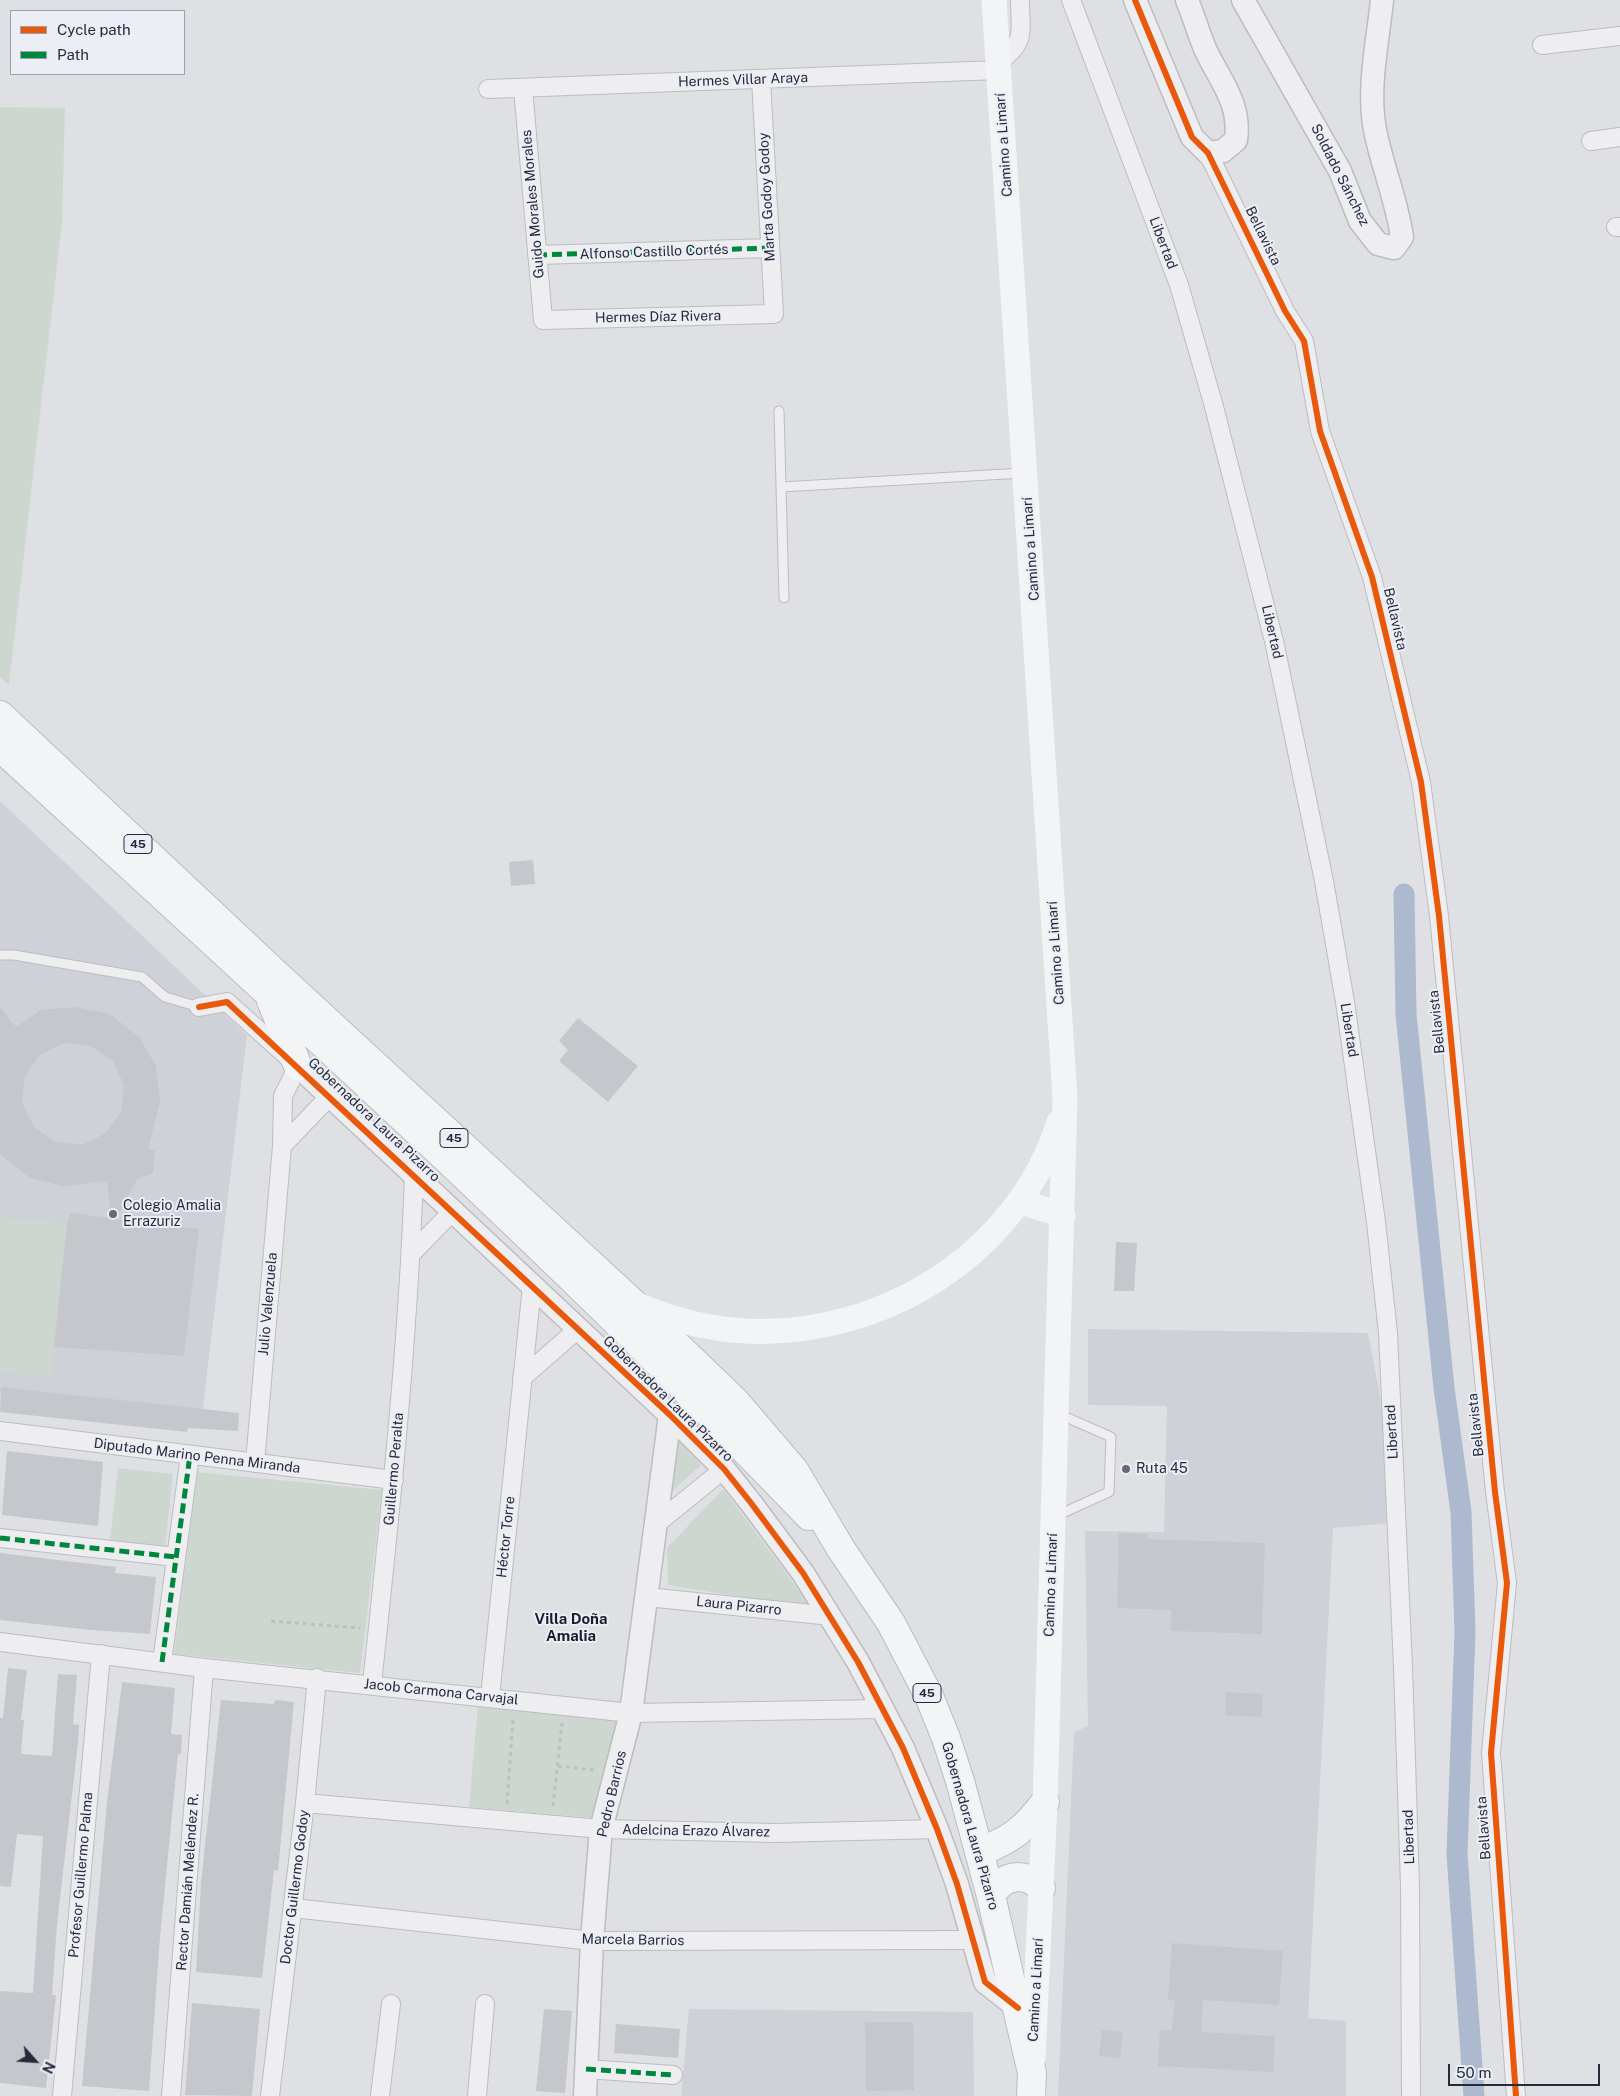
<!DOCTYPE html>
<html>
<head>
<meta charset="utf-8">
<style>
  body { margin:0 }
  #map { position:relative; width:1620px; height:2096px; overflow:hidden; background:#dee0e4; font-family:"Public Sans",sans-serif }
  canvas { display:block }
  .legend { position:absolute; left:10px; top:10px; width:175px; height:65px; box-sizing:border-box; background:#ebeef4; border:1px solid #9ca0aa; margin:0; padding:6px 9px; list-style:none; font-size:15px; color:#262b3c }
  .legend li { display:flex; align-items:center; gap:10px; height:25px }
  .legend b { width:25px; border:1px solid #9ca0aa }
  .north { position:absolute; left:10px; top:2036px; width:50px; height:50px; -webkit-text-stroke:4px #ebeef4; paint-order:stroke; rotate:116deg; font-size:14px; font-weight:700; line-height:20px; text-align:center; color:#262b3c }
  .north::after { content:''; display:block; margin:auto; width:18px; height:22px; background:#262b3c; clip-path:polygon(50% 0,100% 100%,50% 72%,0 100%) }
  .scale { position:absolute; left:1448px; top:2064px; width:152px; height:22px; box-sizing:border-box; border:2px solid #262b3c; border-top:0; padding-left:6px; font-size:15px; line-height:18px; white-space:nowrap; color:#262b3c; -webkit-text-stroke:4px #ebeef4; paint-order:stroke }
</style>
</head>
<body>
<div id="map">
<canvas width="1620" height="2096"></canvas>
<ul class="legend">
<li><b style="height:6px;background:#e8590c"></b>Cycle path</li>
<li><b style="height:6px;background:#00873e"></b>Path</li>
</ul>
<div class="north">N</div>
<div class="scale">50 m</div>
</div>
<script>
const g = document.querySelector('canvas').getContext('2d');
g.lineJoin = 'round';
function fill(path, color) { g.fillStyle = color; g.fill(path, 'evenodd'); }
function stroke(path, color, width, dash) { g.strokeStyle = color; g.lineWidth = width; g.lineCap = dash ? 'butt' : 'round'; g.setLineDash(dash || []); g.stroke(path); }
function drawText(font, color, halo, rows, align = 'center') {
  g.font = font + ' "Public Sans",sans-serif'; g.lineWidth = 4; g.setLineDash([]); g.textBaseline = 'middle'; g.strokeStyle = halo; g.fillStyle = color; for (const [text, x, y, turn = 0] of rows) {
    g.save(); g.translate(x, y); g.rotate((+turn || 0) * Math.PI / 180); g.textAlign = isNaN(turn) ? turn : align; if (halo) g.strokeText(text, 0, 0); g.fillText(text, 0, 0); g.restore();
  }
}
fill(new Path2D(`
  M0 801 247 1035 202 1416 0 1393Z
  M1088 1329 1368 1333 1387 1434 1391 1523 1333 1528 1308 2018 1346 2021V2096H1058L1074 1732 1088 1726 1085 1531 1164 1532 1167 1406 1088 1405Z
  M689 2009 973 2012 974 2096H681Z`), '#ced1d8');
fill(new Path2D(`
  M0 107 65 108 62 222 9 685 0 677Z
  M0 1217 67 1224 51 1377 0 1372Z
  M673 1434 701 1465 669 1494Z
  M118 1468 173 1474 165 1547 110 1541Z
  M196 1472 382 1490 360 1673 174 1654Z
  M723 1489 813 1609 668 1585 667 1548Z
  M478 1705 619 1720 595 1818 469 1807Z`), '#ced7cf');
stroke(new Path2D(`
  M1404 894 1406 1014 1444 1388 1461 1512 1465 1632 1457 1854 1474 2096`), '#acb9cf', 21);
fill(new Path2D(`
  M533 860 535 884 511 886 509 862Z
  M0 1007 16 1027 41 1010 76 1007 110 1014 139 1037 156 1066 160 1102 148 1149 155 1151 153 1173 137 1179 116 1219 199 1229 184 1356 54 1347 67 1224 70 1213 111 1218 107 1181 63 1186 30 1178 2 1156 0 1152ZM64 1043 91 1046 113 1061 124 1085 121 1111 106 1133 82 1145 55 1142 34 1127 22 1103 25 1076 40 1055Z
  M578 1018 638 1066 608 1102 559 1061 568 1050 559 1041Z
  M1116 1242 1137 1243 1134 1291H1114Z
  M1 1387 239 1413 238 1431 188 1428 187 1432 0 1412Z
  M7 1451 103 1462 98 1526 2 1515Z
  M1119 1533 1148 1534V1539L1265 1543 1262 1634 1171 1631V1610L1117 1608Z
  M0 1553 116 1567 115 1573 156 1577 150 1634 91 1630 0 1620Z
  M8 1668 27 1670 21 1720H24L21 1754 52 1756 58 1674 77 1675 73 1724 79 1725 78 1743 57 1924 52 1995H56L46 2088 0 2083V1991L33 1993 43 1836 17 1834 11 1887 0 1886V1718H3Z
  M122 1682 175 1688 171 1734 182 1735 181 1754H178L160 1937 149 2091 82 2086 107 1802Z
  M1226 1692 1263 1694 1262 1717 1225 1715Z
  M221 1700 274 1704 275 1700 294 1702 278 1871 274 1870 262 1978 196 1972 201 1883Z
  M1172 1943 1283 1951 1279 2005 1203 2000 1201 2032 1275 2036 1273 2072 1158 2066 1160 2030 1172 2031 1175 2001 1168 2000Z
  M192 2003 260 2009 252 2096 185 2095Z
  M544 2009 572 2011 565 2093 536 2091Z
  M865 2022H913L914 2090 866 2091Z
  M616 2024 680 2029 678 2058 614 2053Z
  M1102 2030 1123 2032 1120 2058 1099 2056Z`), '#c6c7cc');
const service = new Path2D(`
  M779 411 784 598
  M781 487 1023 473
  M0 955H14L142 977 165 997 199 1007
  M1056 1516 1109 1492 1111 1437 1059 1414`);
const minor = new Path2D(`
  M1071 0 1179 285 1213 403 1274 641 1324 881 1345 1002 1376 1222 1388 1333 1403 1667 1410 1886 1411 2096
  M1542 45 1620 36
  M999 62C1027 41 1020 32 1020 0
  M523 88 543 320 774 314 761 79
  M488 89 999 70
  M1591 141 1620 137
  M1208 153 1285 311 1304 341 1320 431 1372 577 1421 782 1439 916 1495 1492 1507 1583 1491 1753 1516 2096
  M1616 227H1620
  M537 255 770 248
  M199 1007 227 1002 298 1066 283 1096 282 1146 255 1463
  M282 1146 329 1097
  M411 1254 453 1211
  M522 1378 578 1329
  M0 1431 394 1480
  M655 1525 724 1469
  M0 1538 176 1557
  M647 1597 831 1616
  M0 1642 204 1668 631 1713 884 1709
  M162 1662 190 1455
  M372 1684C390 1515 408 1345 414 1175
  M490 1697 532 1286
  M305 1803 601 1829 775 1833 937 1829
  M293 1908 592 1941 974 1940
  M586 2069 673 2075
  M62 2096 101 1654
  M171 2096 204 1668
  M270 2096 305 1803 317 1678
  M380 2096 391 2004
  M477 2096 485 2004`);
const tertiary = new Path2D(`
  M1135 0 1192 137 1208 153 1223 151 1236 140C1241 104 1221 82 1206 51 1199 35 1194 17 1187 0
  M1243 0 1340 171 1360 221 1378 244 1394 248 1402 237C1397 201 1382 166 1375 130 1367 88 1378 41 1382 0
  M298 1066 670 1415 724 1469 751 1503 803 1573 858 1662 903 1748 937 1829 957 1884 985 1982 1018 2008
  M585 2096 592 1941 601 1829 631 1713 670 1415`);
const primary = new Path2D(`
  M0 715 276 974 633 1303 735 1401 794 1470 841 1549 891 1623 929 1696 946 1738 960 1781 991 1896 1032 2073 1031 2096
  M0 747C274 999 551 1247 809 1516
  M271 1001 298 1066
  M979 1852C1011 1840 1025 1829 1045 1802
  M991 1896C1002 1875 1025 1870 1041 1888`);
stroke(service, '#bbbdc0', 11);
stroke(minor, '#bbbdc0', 20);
stroke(tertiary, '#bbbdc0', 25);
stroke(primary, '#bbbdc1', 30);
stroke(new Path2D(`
  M271 1621 360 1628
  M558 1766 594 1770
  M507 1804 513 1718
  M553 1806 562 1723`), '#bebec4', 3, [4, 4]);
stroke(service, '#eeeef1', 9);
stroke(minor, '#eeeef1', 18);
stroke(tertiary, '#eeeef1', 22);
stroke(new Path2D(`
  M994 0 1065 1098 1045 1802 1033 2058
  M1021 1202 1063 1215
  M635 1304C670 1319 707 1329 745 1331 881 1338 1017 1255 1059 1122`), '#f2f4f5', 25);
stroke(primary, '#f2f4f5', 28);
stroke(new Path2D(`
  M537 255 770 248
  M0 1538 176 1557
  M162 1662 190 1455
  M586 2069 673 2075`), '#00873e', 5, [10, 5]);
stroke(new Path2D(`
  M1135 0 1192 137 1208 153 1285 311 1304 341 1320 431 1372 577 1421 782 1439 916 1495 1492 1507 1583 1491 1753 1516 2096
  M199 1007 227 1002 670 1415 724 1469 751 1503 803 1573 858 1662 903 1748 937 1829 957 1884 985 1982 1018 2008`), '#e8590c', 6);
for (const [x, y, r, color] of [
  [113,1214,5,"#666a77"],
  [1126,1469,5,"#666a77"]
]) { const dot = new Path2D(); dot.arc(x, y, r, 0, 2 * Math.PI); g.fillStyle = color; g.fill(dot); stroke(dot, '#ebeef4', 2); }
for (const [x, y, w] of [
  [138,844,28],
  [454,1138,28],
  [927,1693,28]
]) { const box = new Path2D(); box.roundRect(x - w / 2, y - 9.5, w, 19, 4); g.fillStyle = '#ebeef4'; g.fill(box); stroke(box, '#262b3c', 1); }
drawText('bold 12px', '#262b3c', null, [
  ["45",138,844],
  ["45",454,1138],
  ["45",927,1693]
]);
drawText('14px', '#262b3c', '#ebeef4', [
  ["Hermes Villar Araya",743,80,-2],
  ["Camino a Limarí",1004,145,-94],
  ["Soldado Sánchez",1340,175,63],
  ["Marta Godoy Godoy",767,197,-93],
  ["Guido Morales Morales",533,204,-95],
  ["Bellavista",1263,236,64],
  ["Libertad",1163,243,69],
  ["Alfonso Castillo Cortés",654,252,-2],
  ["Hermes Díaz Rivera",658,317,-1],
  ["Camino a Limarí",1031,549,-94],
  ["Bellavista",1395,619,77],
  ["Libertad",1272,632,77],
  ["Camino a Limarí",1056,953,-94],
  ["Bellavista",1437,1022,-96],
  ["Libertad",1349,1030,81],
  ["Gobernadora Laura Pizarro",374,1120,43],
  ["Julio Valenzuela",268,1304,-85],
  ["Gobernadora Laura Pizarro",668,1399,44],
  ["Bellavista",1476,1425,-96],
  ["Libertad",1392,1432,-93],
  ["Diputado Marino Penna Miranda",197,1456,7],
  ["Guillermo Peralta",394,1469,-85],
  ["Héctor Torre",506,1537,-84],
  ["Camino a Limarí",1051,1585,-88],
  ["Laura Pizarro",739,1606,6],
  ["Jacob Carmona Carvajal",441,1692,6],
  ["Pedro Barrios",612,1794,-77],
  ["Gobernadora Laura Pizarro",970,1826,74],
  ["Bellavista",1484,1828,-94],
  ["Adelcina Erazo Álvarez",696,1831,1],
  ["Libertad",1409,1837,-92],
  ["Profesor Guillermo Palma",81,1875,-85],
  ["Rector Damián Meléndez R.",188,1882,-86],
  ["Doctor Guillermo Godoy",295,1887,-83],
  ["Marcela Barrios",633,1940,1],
  ["Camino a Limarí",1036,1990,-87]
]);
drawText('14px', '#262b3c', '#ebeef4', [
  ["Colegio Amalia",123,1206],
  ["Errazuriz",123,1222],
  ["Ruta 45",1136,1469]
], 'left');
drawText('bold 15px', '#191d2d', '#ebeef4', [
  ["Villa Doña",571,1619],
  ["Amalia",571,1636]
]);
</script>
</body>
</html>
